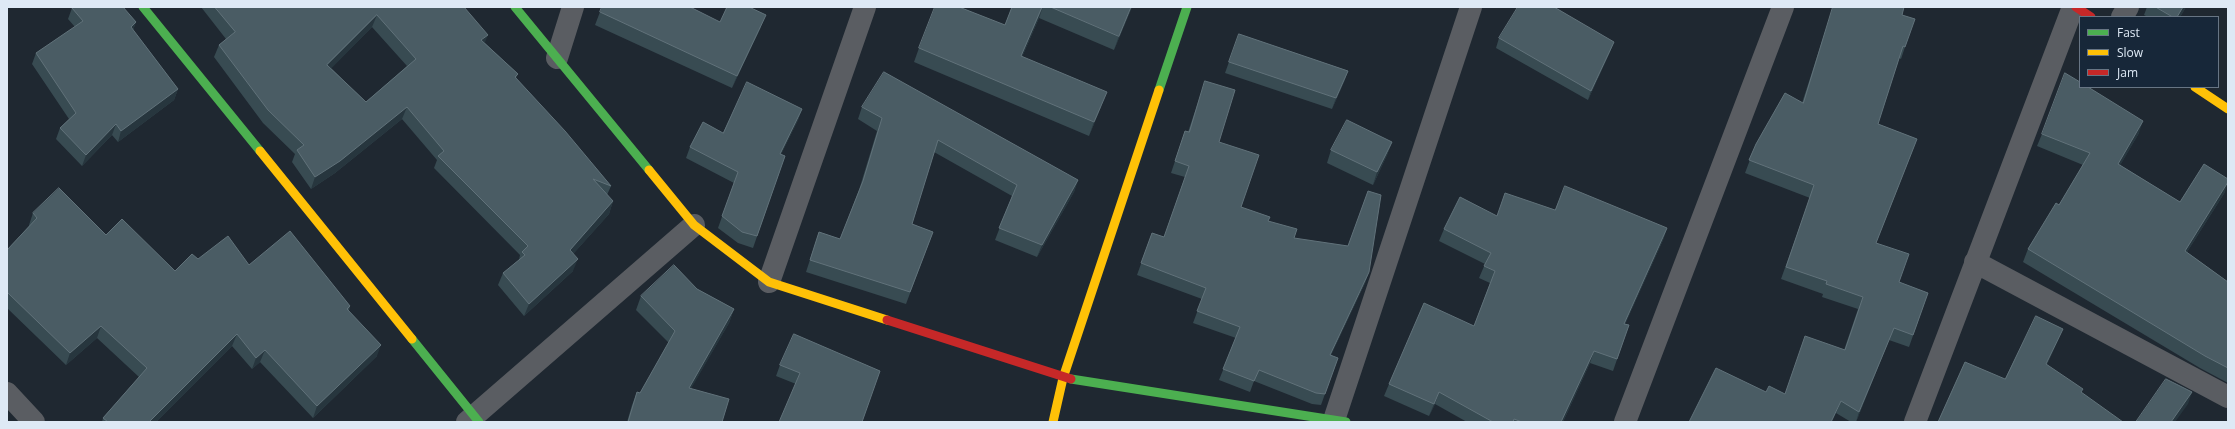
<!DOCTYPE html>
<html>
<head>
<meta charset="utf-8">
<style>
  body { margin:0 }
  #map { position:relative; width:2235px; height:429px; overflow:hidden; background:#1f2831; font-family:"Open Sans",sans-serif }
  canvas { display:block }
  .frame { position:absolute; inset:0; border:8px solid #dee9f5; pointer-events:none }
  .legend { position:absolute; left:2079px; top:16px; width:140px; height:72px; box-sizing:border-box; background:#172739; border:1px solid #677584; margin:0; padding:5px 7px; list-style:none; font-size:12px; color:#dee9f5 }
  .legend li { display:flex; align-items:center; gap:8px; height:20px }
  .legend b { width:20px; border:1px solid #677584 }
</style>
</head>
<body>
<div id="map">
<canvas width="2235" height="429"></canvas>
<div class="frame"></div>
<ul class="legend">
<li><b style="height:5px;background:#4caf50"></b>Fast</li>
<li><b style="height:5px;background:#ffc107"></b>Slow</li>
<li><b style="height:5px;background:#c62828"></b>Jam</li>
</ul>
</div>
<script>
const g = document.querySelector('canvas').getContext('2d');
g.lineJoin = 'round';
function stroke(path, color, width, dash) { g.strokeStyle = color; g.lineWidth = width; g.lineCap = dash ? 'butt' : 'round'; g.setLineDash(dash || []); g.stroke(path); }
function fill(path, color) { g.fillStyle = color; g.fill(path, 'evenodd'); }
stroke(new Path2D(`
  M2122 17 2128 7
  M557 58 573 7
  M1975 262 2228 397
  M769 282 865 7
  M7 393 34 422
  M1334 420 1471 7
  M467 422 694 225
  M1625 422 1783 7
  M1915 422 2073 7`), '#5a5d62', 22);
stroke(new Path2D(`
  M143 7 260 151
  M515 7 649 170
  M1159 90 1187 7
  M412 339 479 422
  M1071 379 1346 422`), '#4caf50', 9);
stroke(new Path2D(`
  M2195 87 2228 109
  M260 151 412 339
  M649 170 694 225 769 282 887 320
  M1053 422 1063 378 1159 90`), '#ffc107', 9);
stroke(new Path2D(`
  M2076 7 2091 17
  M887 320 1071 379`), '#c62828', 9);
fill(new Path2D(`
  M201 7H464L485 43 518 74 516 78 611 186 607 195 613 201 609 214 573 254V271L524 316 498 285 503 273 519 260 520 255 434 168 437 160 402 119 335 173 311 189 292 162 295 154 263 123 214 57 219 45 226 39ZM372 27 407 66 366 102 331 68Z
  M1012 7H1132L1114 50 1039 18 1022 57 1101 107 1089 136 914 62 919 48 1005 25Z
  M1833 7H1904L1902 15 1905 47 1901 59 1899 58 1878 124 1917 139 1876 243 1899 282 1928 293 1909 347 1889 340 1856 422H1851L1836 413 1766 392 1785 394 1844 350 1858 309 1822 297 1823 294 1781 279 1810 198 1745 173 1756 144 1802 103Z
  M2147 7H2186L2180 17H2148L2144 15Z
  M72 8 136 22 133 30 178 89 174 100 118 142 112 135 82 166 56 139 60 128 69 119 32 64 36 53 75 27 68 19Z
  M600 12 720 22 761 27 732 88 595 25Z
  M1239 34 1348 71 1344 82 1332 109 1225 73Z
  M1499 38 1614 42 1610 52 1588 100 1496 48Z
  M1205 81 1219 142 1241 207 1268 221 1294 238 1369 272 1365 283 1331 355 1338 358 1321 405 1312 404 1254 381 1250 392 1219 380 1236 338 1193 323 1202 299 1137 275 1152 233 1164 237 1185 177 1171 173 1185 131 1188 132Z
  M862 107 1078 180 1074 192 1037 257 995 240 1012 196 934 152 912 224 933 232 906 304 806 272 819 232 840 239 859 190 877 131 858 119Z
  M802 109 798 120 781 154 785 156 753 248 738 243 718 228 734 183 686 158 690 147 723 133Z
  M2139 133 2120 165 2180 202 2225 192 2187 252 2228 282V383L2200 368 2023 262 2028 249 2059 205 2083 165 2037 146 2042 134Z
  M1392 142 1387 155 1373 185 1327 163 1331 150Z
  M1555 210 1667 228 1663 240 1625 324 1629 325 1613 371 1590 363 1563 422H1467L1435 404 1429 416 1384 396 1389 384 1474 326 1490 283 1479 278 1485 264 1439 241 1444 229 1497 216Z
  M33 213 106 235 175 271 198 259 249 265 350 306 349 311 377 356 313 418 260 362 252 369 232 346 156 422H102L103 418 139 377 97 338 66 365 7 308V250L29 226V225Z
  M697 289 734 309 729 323 691 388 722 422H627L632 405 637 392 640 393 669 343 636 310 641 296Z
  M794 334 862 422 796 384 776 376 780 365Z`), '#384b52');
fill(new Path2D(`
  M1043 7 1039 18 1016 71 1021 56Z
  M1131 7H1132L1114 50 1119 36Z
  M2183 7H2186L2180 17H2177Z
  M377 15 372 27 323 77 327 65Z
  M766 15 761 27 732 88 737 76Z
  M136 22 132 33 131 27Z
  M488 35 483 47 481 40Z
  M1614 42 1610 52 1588 100 1591 91Z
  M1348 71 1344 82 1332 109 1336 98Z
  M178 89 174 100 118 142 121 131Z
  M1107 92 1101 107 1089 136 1094 122Z
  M407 107 402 119 335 173 311 189 315 177Z
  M802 109 798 120 776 165 780 154Z
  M2143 121 2139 133 2114 176 2118 164Z
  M116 124 112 135 82 166 86 155Z
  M1392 142 1387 155 1373 185 1377 172Z
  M1078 180 1074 192 1037 257 1042 245Z
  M2228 182 2225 192 2180 263 2185 251Z
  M613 201 609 214 565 263 570 250Z
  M1667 228 1663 240 1620 336 1624 324Z
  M578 259 573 271 524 316 529 304Z
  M1369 272 1365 283 1326 366 1330 355Z
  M734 309 729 323 684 401 689 388Z
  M101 326 97 338 66 365 70 353Z
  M1894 328 1889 340 1856 422 1859 412Z
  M2063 329 2058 341 2042 376 2046 364Z
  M237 334 232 346 156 422H149Z
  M381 345 377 356 313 418 317 406Z
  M265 350 260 362 252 369 256 358Z
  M1594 351 1590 363 1563 422H1561Z
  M1439 392 1435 404 1429 416Z
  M2192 392 2188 404 2175 422H2171Z
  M1841 401 1836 413 1832 422H1831Z`), '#27363e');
const building = new Path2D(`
  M73 7H123L136 22 131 27 178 89 121 131 116 124 86 155 60 128 76 113 36 53 83 21 72 8Z
  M215 7H464L488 35 481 40 518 74 515 77 565 131 611 186 593 179 613 201 570 250 578 259 529 304 503 273 525 255 522 252 528 246 438 156 444 151 407 107 340 161 315 177 297 150 304 145 268 110 219 45 235 32ZM377 15 416 59 366 102 327 65Z
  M602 7H690L720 22 727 7H749L766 15 737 76 600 12Z
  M935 7H959L1005 25 1012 7H1042L1021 56 1107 92 1094 122 919 48Z
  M1051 7H1131L1119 36Z
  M1518 7H1554L1614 42 1591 91 1499 38Z
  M1833 7H1904L1902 15 1915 19 1905 47 1903 46 1878 124 1917 139 1876 243 1909 254 1899 282 1928 293 1913 335 1894 328 1859 412 1841 401 1831 422H1689L1716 368 1766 392 1769 386 1785 394 1805 336 1845 350 1863 297 1826 284 1827 281 1786 267 1814 185 1749 160 1756 144 1785 93 1803 103Z
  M2156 7H2183L2177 17H2173Z
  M1239 34 1348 71 1336 98 1229 62Z
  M884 72 1078 180 1042 245 999 228 1017 185 938 140 912 224 933 232 910 292 810 260 819 232 840 239 863 181 882 118 862 107Z
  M2065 73 2080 82V87H2088L2143 121 2118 164 2180 202 2204 164 2228 179V182L2185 251 2228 282V368L2205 356 2028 249 2056 203 2059 205 2090 153 2042 134Z
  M1205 81 1235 90 1219 142 1259 155 1241 207 1270 217 1268 221 1297 229 1294 238 1348 246 1368 191 1381 195 1369 272 1330 355 1338 358 1325 394 1316 393 1259 370 1254 381 1223 369 1240 327 1197 311 1206 288 1141 263 1152 233 1164 237 1189 166 1175 161 1185 131 1189 132Z
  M747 82 802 109 780 154 785 156 757 236 742 232 722 216 738 172 690 147 703 122 723 133Z
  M1347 120 1392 142 1377 172 1331 150Z
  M1565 186 1667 228 1624 324 1629 325 1617 359 1594 351 1561 422H1522L1514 419 1513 422H1493L1439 392 1434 404 1389 384 1424 303 1474 326 1495 271 1484 266 1491 253 1444 229 1460 197 1497 216 1505 193 1555 210Z
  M59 188 106 235 122 219 175 271 192 254 198 259 228 236 249 265 290 231 350 306 347 309 381 345 317 406 265 350 256 358 237 334 149 422H108L103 418 147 368 101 326 70 353 7 292V250L37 218 33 213Z
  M674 265 697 289 734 309 689 388 729 399 722 422H628L637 392 640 393 675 331 641 296Z
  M2036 316 2063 329 2046 364 2083 389 2081 392 2123 422H1938L1965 362 2005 379Z
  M794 334 880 371 862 422H779L800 373 780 365Z
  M2166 379 2192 392 2171 422H2136Z`);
fill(building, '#4a5c64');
stroke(building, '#61727a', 1);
</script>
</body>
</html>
